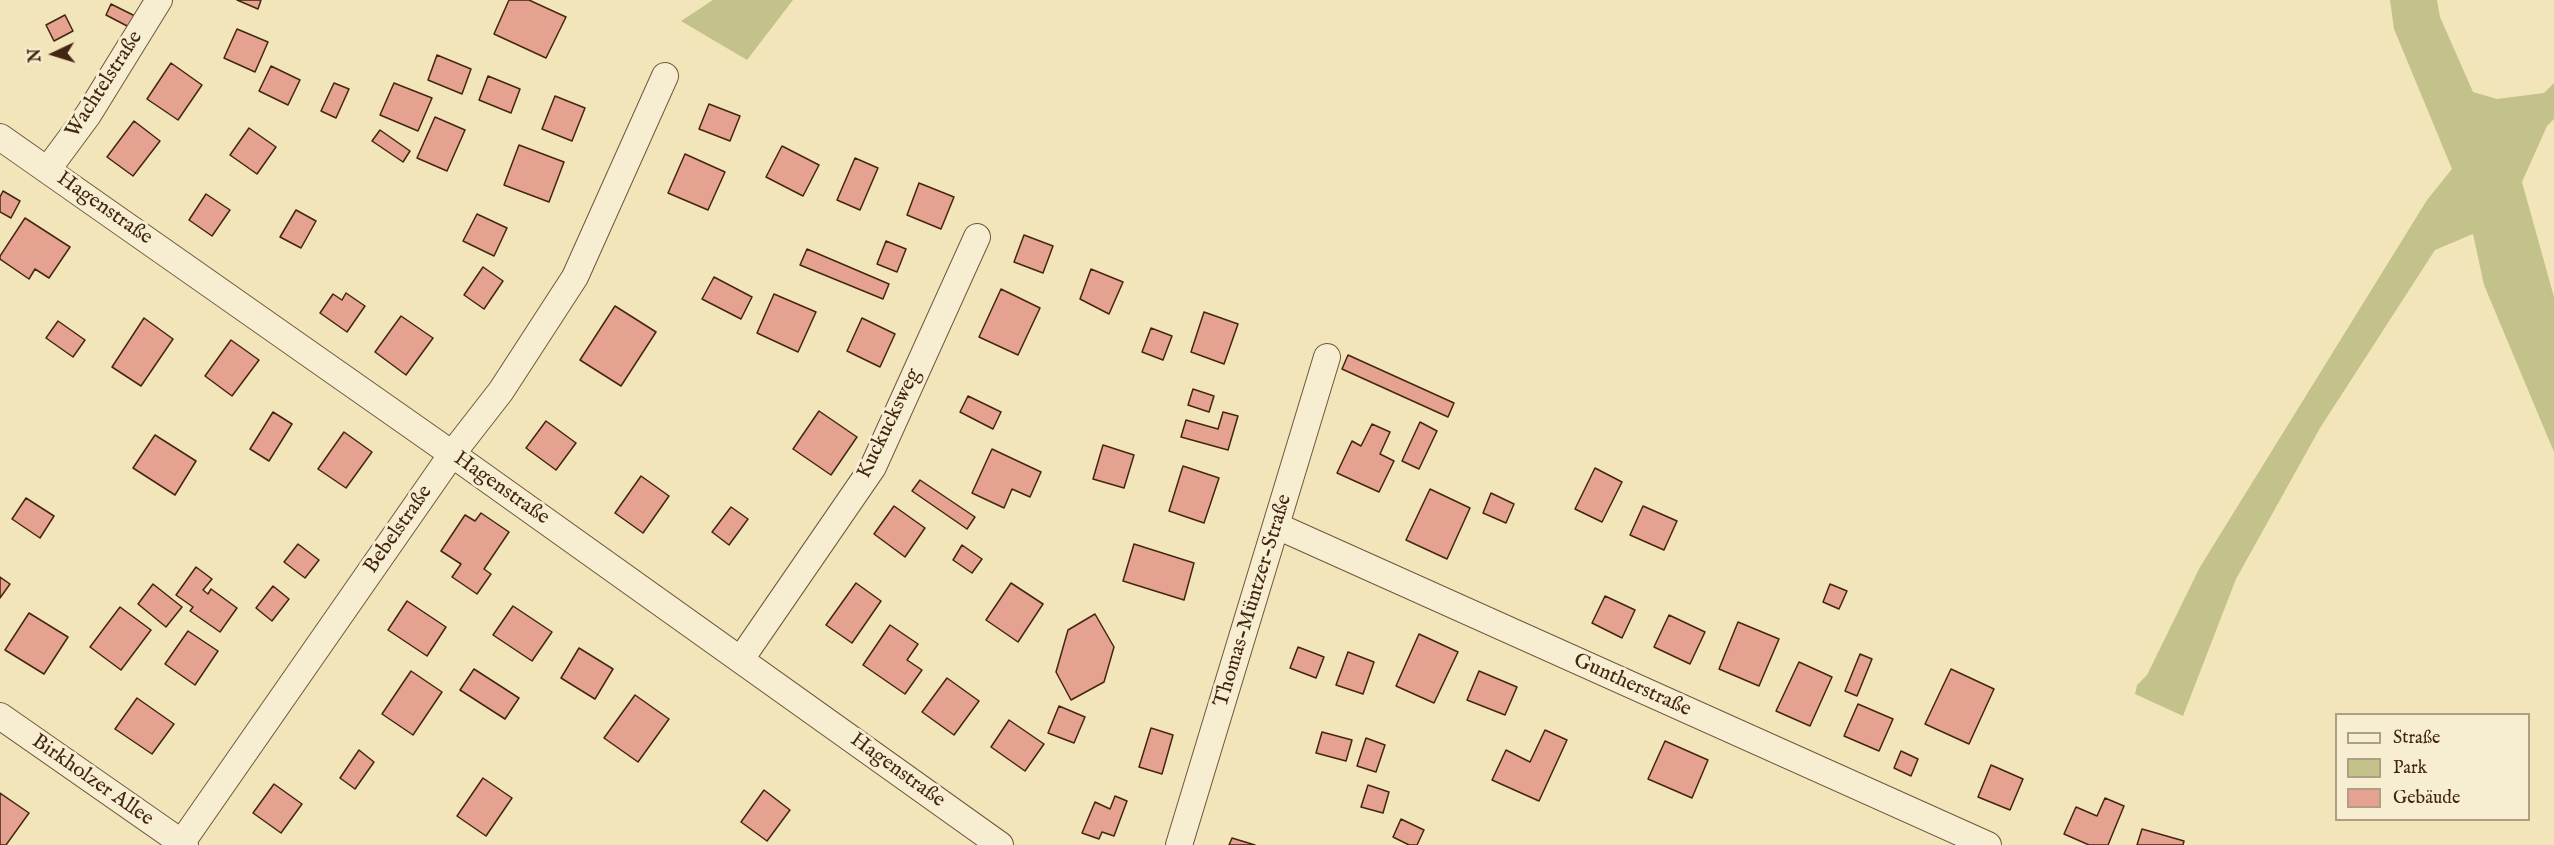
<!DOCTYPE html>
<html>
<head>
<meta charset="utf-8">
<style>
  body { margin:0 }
  #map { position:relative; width:2554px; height:845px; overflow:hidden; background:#f3e5ba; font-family:"IM FELL English",serif }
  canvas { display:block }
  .legend { position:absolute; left:2335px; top:713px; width:195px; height:108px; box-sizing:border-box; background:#f7eed2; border:2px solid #af9e85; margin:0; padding:8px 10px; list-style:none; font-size:18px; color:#432611 }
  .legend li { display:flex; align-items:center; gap:12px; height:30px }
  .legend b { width:30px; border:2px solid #af9e85 }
  .north { position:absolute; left:24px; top:24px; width:60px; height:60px; -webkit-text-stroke:4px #f7eed2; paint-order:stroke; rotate:266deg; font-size:16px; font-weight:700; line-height:24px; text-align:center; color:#432611 }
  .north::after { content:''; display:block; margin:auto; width:21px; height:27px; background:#432611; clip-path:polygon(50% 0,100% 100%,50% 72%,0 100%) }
</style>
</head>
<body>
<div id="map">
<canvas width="2554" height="845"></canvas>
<ul class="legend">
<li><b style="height:8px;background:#f7eed2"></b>Straße</li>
<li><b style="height:16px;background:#c3c28a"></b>Park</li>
<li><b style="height:16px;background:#e5a290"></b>Gebäude</li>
</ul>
<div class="north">N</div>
</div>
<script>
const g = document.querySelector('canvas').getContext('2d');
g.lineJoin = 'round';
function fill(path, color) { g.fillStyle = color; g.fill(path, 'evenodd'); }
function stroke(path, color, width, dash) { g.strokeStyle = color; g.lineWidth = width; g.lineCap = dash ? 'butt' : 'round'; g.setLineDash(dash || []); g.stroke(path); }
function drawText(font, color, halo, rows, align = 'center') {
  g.font = font + ' "IM FELL English",serif'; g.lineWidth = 6; g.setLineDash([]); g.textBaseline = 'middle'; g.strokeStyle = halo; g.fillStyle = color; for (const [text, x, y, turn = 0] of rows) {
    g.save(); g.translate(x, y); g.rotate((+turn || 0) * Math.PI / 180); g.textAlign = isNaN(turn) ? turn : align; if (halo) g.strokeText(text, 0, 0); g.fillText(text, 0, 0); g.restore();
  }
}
fill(new Path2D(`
  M713 0H793L747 60 681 21Z
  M2390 0H2437L2440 17 2473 92 2497 99 2544 93 2554 83V119L2547 126 2522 182 2554 297V452L2484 285 2473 234 2435 250 2320 428 2236 579 2183 716 2135 694 2137 685 2147 675 2200 567 2427 200 2452 169 2394 29Z`), '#c3c28a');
const building = new Path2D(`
  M237 0H261L258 9Z
  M509 0H529L566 17 546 58 494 34Z
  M111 4 137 17 131 28 106 15Z
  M65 15 73 31 54 41 46 25Z
  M237 29 268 42 255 72 224 58Z
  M437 55 471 69 462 94 428 80Z
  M171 63 202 85 178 120 147 99Z
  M271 66 300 80 288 105 259 91Z
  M488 76 520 89 511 113 479 100Z
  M334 83 349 89 336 118 321 111Z
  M394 83 432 98 418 131 380 115Z
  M555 96 585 108 572 141 542 129Z
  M709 104 740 116 730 141 699 129Z
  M435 117 465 130 447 171 417 158Z
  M134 121 160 141 133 176 107 157Z
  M249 128 276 147 257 174 230 155Z
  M380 130 410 151 403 162 372 141Z
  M519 145 564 162 549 202 504 185Z
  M782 146 819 165 803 196 766 177Z
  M685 154 725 172 708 210 668 193Z
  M855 158 878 168 860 210 837 200Z
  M919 183 954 197 941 229 907 215Z
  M3 191 20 201 11 218 0 212V197Z
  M206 194 230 210 212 236 189 220Z
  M296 210 316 221 301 248 280 237Z
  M477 214 507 228 494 256 463 241Z
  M25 218 70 247 49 278 35 269 29 279 0 259V256Z
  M1024 235 1053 246 1043 273 1014 262Z
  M886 241 906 249 897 272 877 264Z
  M807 249 889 284 883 299 800 265Z
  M483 267 503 281 484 309 464 295Z
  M1091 269 1123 282 1109 314 1080 299Z
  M714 277 752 297 741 319 702 299Z
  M1001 289 1040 308 1018 355 979 337Z
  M346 293 365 306 347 332 320 313 333 294 342 300Z
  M774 294 816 312 798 352 757 333Z
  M615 306 656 332 621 386 580 360Z
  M1204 312 1238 324 1224 364 1191 352Z
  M401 316 433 338 406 375 375 352Z
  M144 318 173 339 141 386 112 367Z
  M862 318 895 334 880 367 847 351Z
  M58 321 85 340 73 357 46 338Z
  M1151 328 1172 336 1163 360 1142 352Z
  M231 340 259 360 232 396 205 376Z
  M1348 355 1454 403 1448 417 1342 369Z
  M1193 389 1214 396 1209 412 1188 405Z
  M968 396 1001 412 993 429 960 412Z
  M819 411 857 437 831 475 793 449Z
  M273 412 292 424 269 461 250 449Z
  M1223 412 1238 416 1228 450 1181 437 1186 420 1218 429Z
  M546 421 576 443 556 470 526 448Z
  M1420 422 1437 431 1419 469 1402 461Z
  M1372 424 1390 432 1380 454 1394 461 1379 492 1337 473 1352 441 1361 446Z
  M344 432 372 452 346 488 318 469Z
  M155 435 196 461 175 495 133 468Z
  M1103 445 1134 455 1124 488 1093 479Z
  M992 449 1041 472 1030 497 1012 489 1004 508 972 493Z
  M1183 466 1219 478 1204 523 1169 511Z
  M1595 468 1622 482 1602 522 1575 509Z
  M641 476 669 496 643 533 615 513Z
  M920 480 975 517 967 529 912 491Z
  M1430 489 1470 508 1447 559 1406 540Z
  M1491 493 1514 504 1506 523 1483 513Z
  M26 498 54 516 40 538 12 519Z
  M894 506 925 528 905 557 874 534Z
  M1643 506 1677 521 1664 550 1630 535Z
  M731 507 748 519 729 545 712 532Z
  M481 513 509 532 484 569 491 574 477 594 452 577 461 564 441 551 465 515 475 521Z
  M298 544 319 560 305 578 284 562Z
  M1134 544 1194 563 1184 600 1123 581Z
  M962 545 982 559 972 573 953 560Z
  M196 567 212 579 203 590 208 594 211 589 237 608 220 632 190 611 193 607 176 595Z
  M0 577 10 584 0 598Z
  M856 583 881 601 852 643 826 625Z
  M1011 583 1043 604 1018 642 986 620Z
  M153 584 182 607 166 627 138 604Z
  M1830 584 1847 591 1839 609 1823 602Z
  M273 586 289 599 272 621 256 608Z
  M1605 596 1635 610 1622 638 1592 623Z
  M407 601 446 627 427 656 388 630Z
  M513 606 552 632 532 661 493 635Z
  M120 607 151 630 121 670 90 647Z
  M29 613 68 637 44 674 5 650Z
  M1095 614 1114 647 1104 682 1071 700 1056 672 1068 630Z
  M1669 615 1705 632 1690 664 1654 647Z
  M1738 622 1779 639 1759 686 1719 669Z
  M890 625 918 644 907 660 922 670 905 694 863 665Z
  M188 631 218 651 195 685 165 664Z
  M1419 634 1458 652 1434 703 1396 686Z
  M1298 647 1324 657 1316 678 1290 668Z
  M579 648 613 669 595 699 561 678Z
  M1348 652 1374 662 1363 694 1336 685Z
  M1860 654 1872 659 1857 696 1845 691Z
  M1799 662 1832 677 1810 726 1776 711Z
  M474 669 519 698 505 719 460 690Z
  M1951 669 1994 689 1969 744 1925 724Z
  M411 671 442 692 413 735 382 714Z
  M1479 671 1517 687 1505 715 1467 700Z
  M947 678 979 701 954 735 922 712Z
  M635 695 669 719 638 762 604 738Z
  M137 698 174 724 152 754 115 729Z
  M1858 704 1893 719 1879 751 1844 736Z
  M1059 706 1085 717 1074 743 1048 733Z
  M1009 720 1044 744 1025 771 991 747Z
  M1151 728 1173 735 1162 774 1139 767Z
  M1545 730 1567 740 1539 801 1492 780 1506 750 1530 762Z
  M1322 732 1352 740 1346 761 1316 753Z
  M1366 738 1385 745 1376 772 1357 766Z
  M1665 741 1708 760 1692 798 1648 779Z
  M359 750 374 762 355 789 340 778Z
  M1901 751 1918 759 1911 776 1894 768Z
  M1991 765 2023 779 2010 810 1978 797Z
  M483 778 512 798 486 836 457 816Z
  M274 784 302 804 281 833 253 813Z
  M1368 785 1389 792 1383 813 1361 807Z
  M764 790 790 810 767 841 741 822Z
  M0 793 29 813 6 845H0Z
  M1115 796 1127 801 1114 836 1102 832 1099 839 1082 833 1095 802 1110 809Z
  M2105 798 2124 806 2108 845H2089L2064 834 2076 807 2097 816Z
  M1401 819 1424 830 1417 845H1409L1393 837Z
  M2142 829 2184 841 2183 845H2137Z
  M1232 838 1255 845H1229Z`);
fill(building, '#e5a290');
stroke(building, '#432611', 1.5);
const minor = new Path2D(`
  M0 137 452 454 1000 845
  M48 169 88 115 159 0
  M1277 526 1988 845
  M741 659 873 467 977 237
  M0 716 185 845
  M180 845 452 454 501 391 575 277 665 76
  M1179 845 1327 357`);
stroke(minor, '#6f563b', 28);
stroke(minor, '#f7eed2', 26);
drawText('21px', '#432611', '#f7eed2', [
  ["Wachtelstraße",105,85,-57],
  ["Hagenstraße",104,209,35],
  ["Kuckucksweg",890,424,-64],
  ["Hagenstraße",501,489,35],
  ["Bebelstraße",399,530,-55],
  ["Thomas-Müntzer-Straße",1254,601,-73],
  ["Guntherstraße",1632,686,24],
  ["Hagenstraße",897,771,36],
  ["Birkholzer Allee",92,781,35]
]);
</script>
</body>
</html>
